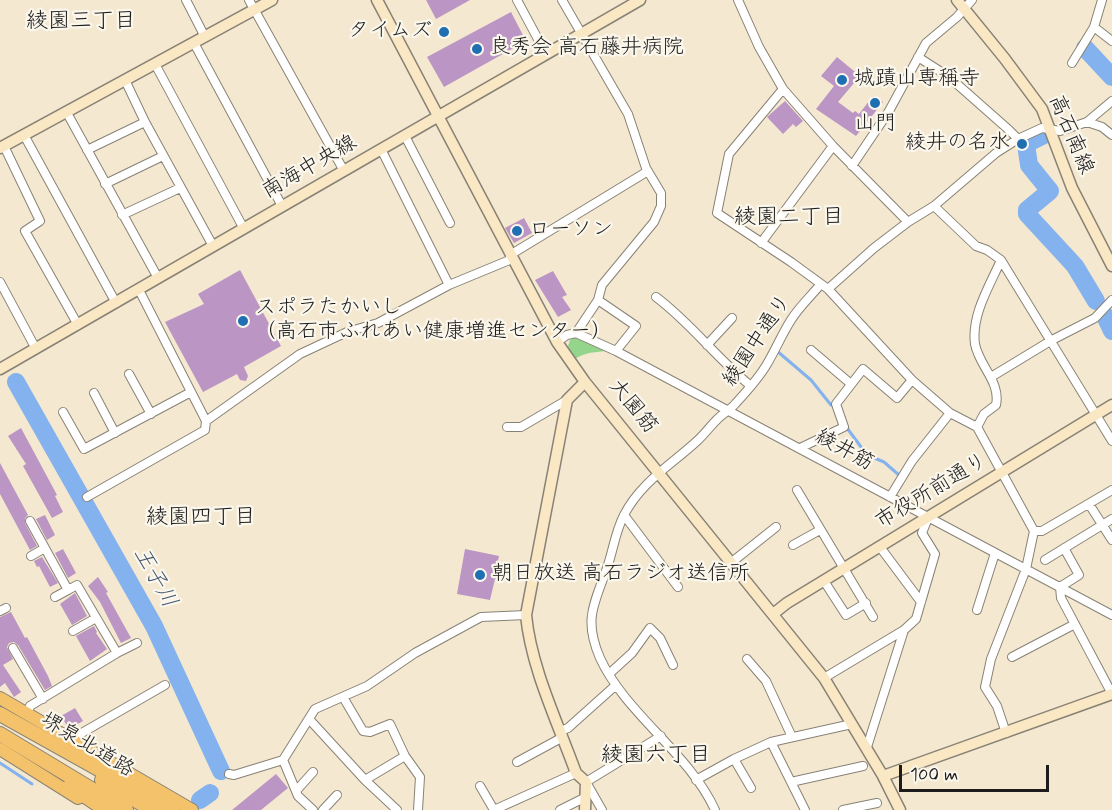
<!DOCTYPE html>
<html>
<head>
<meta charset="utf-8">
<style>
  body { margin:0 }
  #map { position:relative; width:1112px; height:810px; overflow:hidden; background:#f4e8d0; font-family:Mynerve,sans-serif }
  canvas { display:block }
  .scale { position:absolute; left:899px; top:765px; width:150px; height:27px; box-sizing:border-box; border:3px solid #1c1c1c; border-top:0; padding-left:8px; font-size:18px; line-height:21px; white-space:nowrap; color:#1c1c1c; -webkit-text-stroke:4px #fbf7ec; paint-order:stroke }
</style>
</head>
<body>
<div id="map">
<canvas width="1112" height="810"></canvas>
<div class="scale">100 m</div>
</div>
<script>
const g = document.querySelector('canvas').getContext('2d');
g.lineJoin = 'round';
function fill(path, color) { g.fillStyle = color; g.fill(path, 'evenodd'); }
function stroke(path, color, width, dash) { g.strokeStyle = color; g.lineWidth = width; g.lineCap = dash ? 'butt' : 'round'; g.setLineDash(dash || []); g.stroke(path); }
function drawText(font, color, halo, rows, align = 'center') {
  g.font = font + ' Mynerve,"Klee One",sans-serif'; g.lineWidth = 4.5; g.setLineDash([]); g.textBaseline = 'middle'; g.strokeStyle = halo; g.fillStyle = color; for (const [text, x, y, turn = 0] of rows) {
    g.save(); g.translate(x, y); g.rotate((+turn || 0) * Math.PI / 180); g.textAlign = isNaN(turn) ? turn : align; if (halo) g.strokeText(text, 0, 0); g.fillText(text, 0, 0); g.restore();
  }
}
fill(new Path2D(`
  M575 338 578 339 608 351C596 352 585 352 575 359L568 346 570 340Z`), '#94d58c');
stroke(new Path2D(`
  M777 351 811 380 831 405
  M847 428 867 455 884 462 900 476
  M0 763 32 784`), '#83b2ee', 3);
stroke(new Path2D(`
  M1085 48 1112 77
  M1044 135 1026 144 1029 165 1050 191 1027 210V214L1075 266 1096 301
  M1104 314 1112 331
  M16 382 154 626 221 771
  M200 800 210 793`), '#83b2ee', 18);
fill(new Path2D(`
  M426 0H470L436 19Z
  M511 12 526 41 444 87 427 57Z
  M837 57 860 76 838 102 853 113 855 111 859 114 873 96 883 102 856 136 816 109 834 86 821 76Z
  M785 101 803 121 796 127 793 124 783 134 767 117Z
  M524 218 532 233 514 243 505 228Z
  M240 270 281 346 244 367 248 376 246 381 240 380 237 374 203 392 165 322 204 304 198 294Z
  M553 271 567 295 562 297 571 310 558 317 535 280Z
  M21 428 57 495 55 496 63 512 52 518 23 466 26 464 8 436Z
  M0 463 28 515 25 518V523L37 546 30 550 0 494Z
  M45 515 55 535 47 540 36 519Z
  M63 549 76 573 68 578 55 553Z
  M465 549 499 556 496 571H500L498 580 495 579 490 600 457 594Z
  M42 557 58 583 50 587 39 566 37 567 34 561Z
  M98 577 108 592 106 593 131 638 121 643 100 602 88 586Z
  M75 593 87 616 72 625 60 604Z
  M11 612 25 638 27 637 48 676 52 686 45 690 18 645 14 642 9 643 7 647 13 659 3 665 21 692 14 697 5 683 0 687V617Z
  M94 626 97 632 96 633 107 649 90 661 76 636Z
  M75 708 83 721 69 729 61 716Z
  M276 774 288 788 261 810H232Z`), '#bb95c4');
const street = new Path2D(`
  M186 0 205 37
  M249 0 344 171
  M517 0 546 54
  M562 0 628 114 646 168 661 193V206L654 222 602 285 598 300 576 333
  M738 0 759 47 783 89 833 146 908 222
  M1094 27 1112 41
  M194 43 282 206
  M918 57 949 77 1009 130 1018 139
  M1072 63 1094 27 1102 0
  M155 64 244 229
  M125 80 145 122 213 246
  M783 89 729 154 717 213 791 262 828 289 912 380 950 413 977 427 1034 531 1026 569 991 659 985 687 997 706 1006 733
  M67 113 158 278
  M1087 122 1102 127 1112 135
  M24 135 116 303
  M405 136 450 223
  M4 146 40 221 25 231 78 325
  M381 149 449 285
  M87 150 145 122
  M852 166 889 111 926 43 957 17 972 0
  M105 184 163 156
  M934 206 976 246 987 250 1001 260C990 285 971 315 975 344 979 366 1001 382 996 405L984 414 977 427
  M122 215 180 188
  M761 243 833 146
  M510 255 648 171
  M1001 260 1112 441
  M0 282 36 349
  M828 289 874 248 908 222 934 206 996 153 1018 139 1042 128 1060 131 1087 122 1112 101
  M656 297C691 323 717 359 751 386
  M598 300 636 326 616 351
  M557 342 567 335 576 333 616 351 1112 615
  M707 345 732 318
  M811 350 851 384
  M129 374 151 414
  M991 377 1052 340 1095 318 1112 300
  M94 393 115 433
  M63 412 84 449 191 392
  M206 421 300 354 347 332 378 323 449 285 512 259
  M507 427H521L567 400
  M800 448 844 427 836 404 863 369 897 398 912 380
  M797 490 873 617
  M87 497 205 430 206 421 139 290
  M890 497 912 461 950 413
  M1089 504 1112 540
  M624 515 678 587
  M30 521 68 590 77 585 117 653
  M1034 531H1042L1112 490
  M793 545 820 530
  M880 547 921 602
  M1064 548 1079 575 1060 587 1061 598 1112 694
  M31 556 45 548
  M1045 560 1112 519
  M732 562 776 527
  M824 581 846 615 866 603
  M55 597 68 590
  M977 610 995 553
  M0 611 6 608
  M73 631 96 618
  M13 648 43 699
  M1012 657 1075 624
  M747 659 766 681 792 737
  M609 674 632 653 650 628 660 638 673 665
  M824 678 904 630 916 619 935 554 922 533 928 518
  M343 697 363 731 370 732 390 724 405 756 420 777 418 810
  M27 714 30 706 117 653 137 643
  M309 719 365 780 397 810
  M561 731 568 728 616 685
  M76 742 80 734 165 685
  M771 742 805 810
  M867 747 904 630
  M734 759 771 742 852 724
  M283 760 315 709 367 686 415 653 481 617 526 615
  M517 762 563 737
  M229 774 234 775 283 760 298 796 313 810
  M365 780 405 756
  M696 780 734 759 751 788
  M791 782 863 766
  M480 786 494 810 576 773
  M296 791 313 772
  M323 810 337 795
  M560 810 584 798
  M602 810 586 782 661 736
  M715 810C690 754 625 713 600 658 584 621 593 606 606 571 613 552 615 532 624 515 641 482 671 465 697 441 706 433 713 422 722 415 727 411 732 408 736 403 747 391 759 378 767 364 776 349 782 334 791 320 799 307 811 296 820 285
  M843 810 877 803`);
const secondary = new Path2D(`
  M377 0 557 342 585 382 824 678 883 776 900 810
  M957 0 1005 59 1042 109 1072 188 1112 266
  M0 148 272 0
  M0 369 640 0
  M773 614 787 603 1112 405
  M883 776 1112 694
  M585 810 586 782 576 773C558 723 531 668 526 615L567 400 585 382`);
const primary = new Path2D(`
  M0 698 192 810
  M0 749 78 798`);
const highway = new Path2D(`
  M0 714 172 810
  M0 734 126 810
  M102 780 152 810
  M70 786 106 810`);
stroke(street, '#888276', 10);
stroke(secondary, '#888276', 13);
stroke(primary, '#888276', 14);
stroke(highway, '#888276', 16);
stroke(street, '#fff', 8);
stroke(secondary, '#fae7c3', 10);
stroke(primary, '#f3c26a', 12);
stroke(highway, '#f3c26a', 14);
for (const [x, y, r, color] of [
  [444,32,6,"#1f6fb2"],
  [477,49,6,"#1f6fb2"],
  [842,80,6,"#1f6fb2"],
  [875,103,6,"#1f6fb2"],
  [1022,144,6,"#1f6fb2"],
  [517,231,6,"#1f6fb2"],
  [243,321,6,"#1f6fb2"],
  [480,575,6,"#1f6fb2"]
]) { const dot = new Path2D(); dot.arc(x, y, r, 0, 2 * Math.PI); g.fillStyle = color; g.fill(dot); stroke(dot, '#fbf7ec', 2); }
drawText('21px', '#1c1c1c', '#fbf7ec', [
  ["タイムズ",432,32,"right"],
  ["良秀会 高石藤井病院",489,49],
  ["城蹟山専稱寺",854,80],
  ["山門",875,125,"center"],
  ["綾井の名水",1010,144,"right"],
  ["ローソン",529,231],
  ["スポラたかいし",255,309],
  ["（高石市ふれあい健康増進センター）",255,333],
  ["朝日放送 高石ラジオ送信所",492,575]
], 'left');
drawText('21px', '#1c1c1c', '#fbf7ec', [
  ["高石南線",1070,135,67],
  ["南海中央線",310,168,-30],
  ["綾園中通り",758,341,-56],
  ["大園筋",632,407,51],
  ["綾井筋",844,451,29],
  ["市役所前通り",932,492,-31],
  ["堺泉北道路",87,746,31]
]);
drawText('22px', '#1c1c1c', '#fbf7ec', [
  ["綾園三丁目",81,22],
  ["綾園二丁目",789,218],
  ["綾園四丁目",201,518],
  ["綾園六丁目",656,756]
]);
drawText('italic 22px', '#455870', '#fbf7ec', [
  ["王子川",154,578,61]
]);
</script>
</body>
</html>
